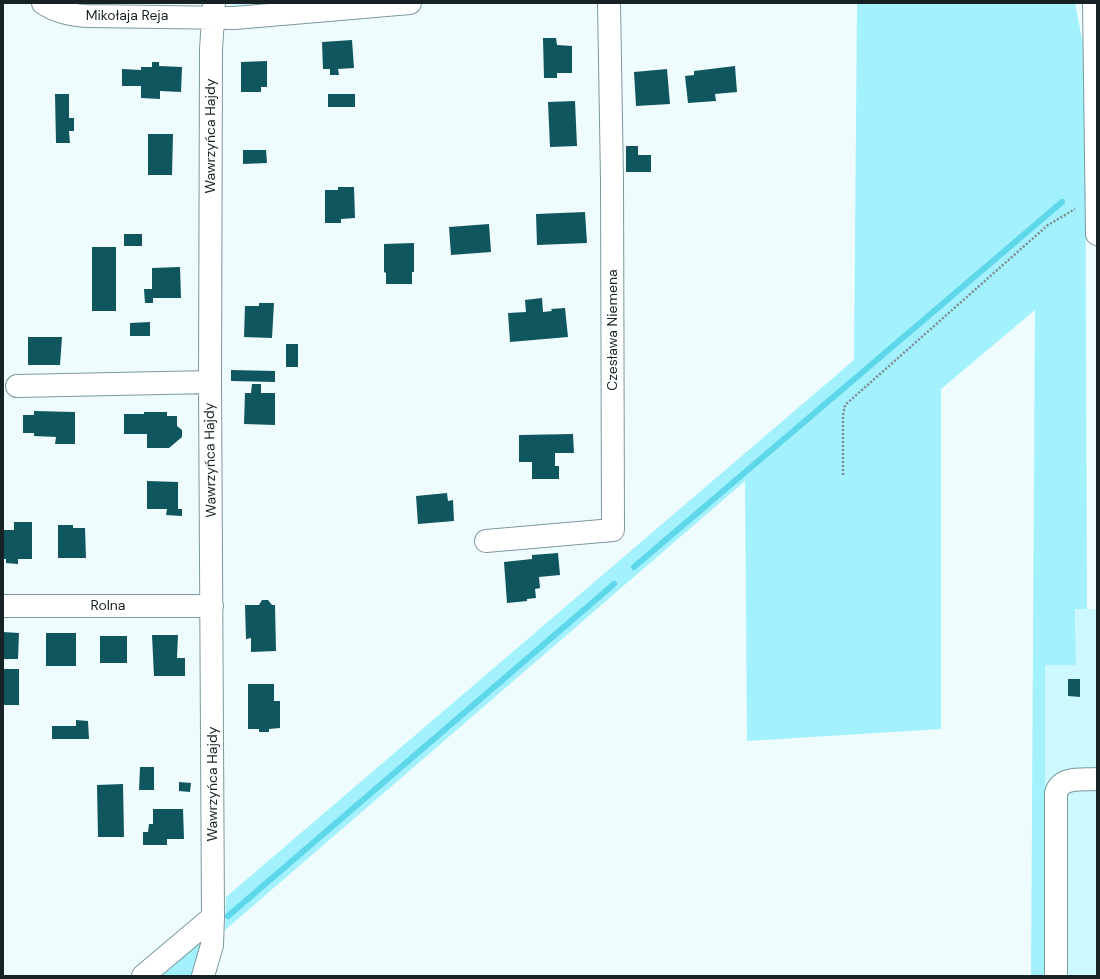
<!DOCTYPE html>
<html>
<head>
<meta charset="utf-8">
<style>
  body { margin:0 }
  #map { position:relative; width:1100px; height:979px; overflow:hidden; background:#effcfe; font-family:"DM Sans",sans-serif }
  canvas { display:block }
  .frame { position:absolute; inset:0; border:4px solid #162224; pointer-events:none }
</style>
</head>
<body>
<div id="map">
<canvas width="1100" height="979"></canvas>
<div class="frame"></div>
</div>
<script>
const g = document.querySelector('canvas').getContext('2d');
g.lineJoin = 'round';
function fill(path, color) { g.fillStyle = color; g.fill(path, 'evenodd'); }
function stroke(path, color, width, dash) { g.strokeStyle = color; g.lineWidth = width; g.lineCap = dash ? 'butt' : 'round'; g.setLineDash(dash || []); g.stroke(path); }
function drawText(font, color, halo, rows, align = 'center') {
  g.font = font + ' "DM Sans",sans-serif'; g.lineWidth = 4; g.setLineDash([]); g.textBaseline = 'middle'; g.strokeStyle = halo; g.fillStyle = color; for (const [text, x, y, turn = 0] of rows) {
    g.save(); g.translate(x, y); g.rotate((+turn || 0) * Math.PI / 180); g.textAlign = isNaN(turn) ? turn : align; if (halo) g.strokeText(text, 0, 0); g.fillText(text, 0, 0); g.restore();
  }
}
fill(new Path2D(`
  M227 3H311L236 8Z
  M1075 609H1097V976H1045V664L1076 665Z`), '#cef8ff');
fill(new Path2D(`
  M857 3H1075L1085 54 1087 609H1075L1076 665H1045V976H1031L1035 310 941 389V729L747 741 745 481 225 930 226 897 854 360Z
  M200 940 205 946 196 976H157Z`), '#a2f1fd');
stroke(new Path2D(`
  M634 567 1062 202
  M228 916 614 584`), '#5dd7e9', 6);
fill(new Path2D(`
  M543 38H556L557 45 572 46V73H557V78H544Z
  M352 40 354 68 338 69 339 75H330V69H323L322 42Z
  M267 61V87H261V92H241V62Z
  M152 62H159V66L182 67 181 92 160 91V99L141 98V86H122V69L141 70V67H152Z
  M735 66 737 92 715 94 716 101 688 103 685 76 694 75V71Z
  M667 69 670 104 636 106 634 72Z
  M55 94H69V118H74V131H69L70 143H56Z
  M328 94H355V107H328Z
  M575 101 577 146 550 147 548 102Z
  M148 134H173L172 175H148Z
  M626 146H638V155H651V172H626Z
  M243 150H266L267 163 243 164Z
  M338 187H354L355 218 341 219V223H325V190H338Z
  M585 212 587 243 537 245 536 214Z
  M489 224 491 252 451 255 449 227Z
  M124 234H142V246H124Z
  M414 243V272H412V284H386V273L384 272V244Z
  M92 247H116V311H92Z
  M180 267 181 298H153V303H145L144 289H152V268Z
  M542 298 543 312 552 311 551 309 565 308 568 337 510 342 508 313 526 312 525 300Z
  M259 303H274L272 338 244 337 245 306H259Z
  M150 322V336H130V323Z
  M28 337H62L60 365H28Z
  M286 344H298V367H286Z
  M231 370 275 371V382L231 381Z
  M252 384H261V393H275V425L244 424 245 393H251Z
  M34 411 75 412V444H55L56 437 34 436V433H23V415H34Z
  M144 412H167V416H177V426L182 430V437L169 448H147V434H124V414H144Z
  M573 434 574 453H555V466H559V479H532V462H519V435Z
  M147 481 178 482V509H182V516L166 515 167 509H147Z
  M447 493 448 501 453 500 454 521 418 524 416 496Z
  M14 522H32V559H18V564L6 563V559H4L3 556V530H14Z
  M58 525H73V528H85L86 558H58Z
  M558 553 560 575 539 577 540 588 535 589 536 598 527 599V601L507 603 504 562 532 559V555Z
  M262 600H268L272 605H275L276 651 251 652V638L246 639 245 605H259Z
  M3 632 19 633 18 659H3Z
  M46 633H76V666H46Z
  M152 635H178L177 658H185V676H154Z
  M100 636H127V663H100Z
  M3 669H19V705H3Z
  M1068 679H1080V697L1068 696Z
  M248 684H274V701H280V728L269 729V732H259V729H248Z
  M76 720 88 721 89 739H52V726H76Z
  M140 767H154V790H139Z
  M179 782 191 783 190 792 179 791Z
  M123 784 124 837H98L97 785Z
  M153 809H183L184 839H167V845H143V832H148L149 824H153Z`), '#0f565f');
const minor = new Path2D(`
  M43 3C56 12 69 15 86 16L235 18 410 3
  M1094 3 1097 234
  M17 386 210 382
  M486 541 613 530 612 180 609 3
  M3 606H212
  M143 976 213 917
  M203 976 212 945 213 917 210 382 211 50 214 3
  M1056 976V793C1061 776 1082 780 1097 779`);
stroke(minor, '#7b999e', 24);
stroke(new Path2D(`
  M843 475V415L845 405 1048 225 1075 209`), '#7e8a8c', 2.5, [2, 2]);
stroke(minor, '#fff', 22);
drawText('14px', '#162224', '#fff', [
  ["Mikołaja Reja",127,16],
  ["Wawrzyńca Hajdy",211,136,-90],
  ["Czesława Niemena",613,330,-90],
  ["Wawrzyńca Hajdy",211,460,-91],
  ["Rolna",108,606],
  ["Wawrzyńca Hajdy",213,784,-90]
]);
</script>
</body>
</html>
